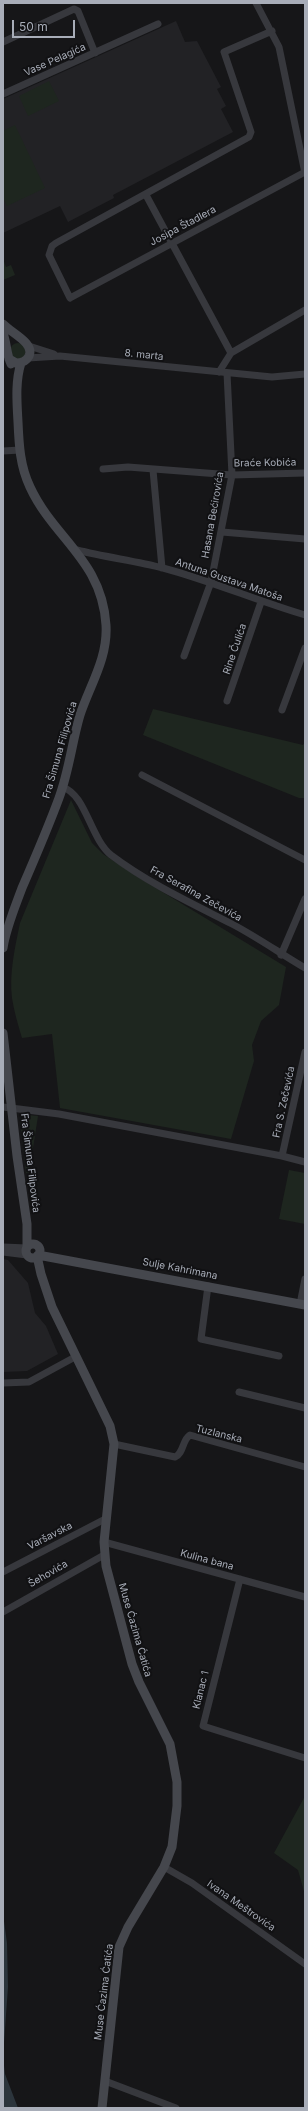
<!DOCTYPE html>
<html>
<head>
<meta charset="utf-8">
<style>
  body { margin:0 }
  #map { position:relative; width:308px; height:2111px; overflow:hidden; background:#161618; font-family:Inter,sans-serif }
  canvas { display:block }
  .frame { position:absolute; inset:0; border:4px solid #a8adb8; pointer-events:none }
  .scale { position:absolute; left:12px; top:20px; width:63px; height:18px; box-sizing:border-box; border:2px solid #a8adb8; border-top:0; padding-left:5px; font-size:12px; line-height:14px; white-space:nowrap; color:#a8adb8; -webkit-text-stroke:3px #111113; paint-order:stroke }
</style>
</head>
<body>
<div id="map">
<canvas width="308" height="2111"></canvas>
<div class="frame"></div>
<div class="scale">50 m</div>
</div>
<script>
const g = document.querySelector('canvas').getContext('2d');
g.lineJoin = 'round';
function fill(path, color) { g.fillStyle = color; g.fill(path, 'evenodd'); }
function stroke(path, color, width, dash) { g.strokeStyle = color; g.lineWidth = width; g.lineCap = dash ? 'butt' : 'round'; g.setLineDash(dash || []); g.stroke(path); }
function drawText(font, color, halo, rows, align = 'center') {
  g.font = font + ' Inter,sans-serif'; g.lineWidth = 4; g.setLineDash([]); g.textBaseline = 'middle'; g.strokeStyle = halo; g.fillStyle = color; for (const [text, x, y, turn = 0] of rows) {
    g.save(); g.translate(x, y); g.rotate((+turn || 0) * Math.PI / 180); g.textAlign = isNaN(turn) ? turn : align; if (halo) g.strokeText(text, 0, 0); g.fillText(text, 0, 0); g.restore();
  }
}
fill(new Path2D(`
  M176 21 185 42 197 41 221 87 217 89 226 106 221 109 233 132 113 195 114 198 68 222 60 206 3 233V99Z
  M3 1259 8 1260 28 1283 35 1313 46 1326 58 1354 27 1371 3 1372Z`), '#222225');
fill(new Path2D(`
  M49 81 59 101 28 116 19 96Z
  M15 125 45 188 7 206 3 198V131Z
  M3 259 6 267 11 265 15 275 3 280Z
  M10 351a8 8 0 1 1 16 0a8 8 0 1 1-16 0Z
  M153 709 303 745 305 742V798H299L143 735Z
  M71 800 92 843 103 854 141 879 286 967 279 1005 261 1021 252 1045 254 1061 231 1139 60 1108 52 1034 22 1038C18 1025 14 1011 12 998 9 974 15 947 20 923Z
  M27 1115 38 1116 29 1173H26L20 1119Z
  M289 1170 305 1173V1224L279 1219Z
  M305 1796V1895L298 1870 274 1853Z`), '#1e261f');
fill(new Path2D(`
  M3 1914 7 1943 8 1987 3 2057 5 2074 18 2108H3Z`), '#2c353c');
stroke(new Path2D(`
  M256 3 279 47 305 173
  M272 31 224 52 251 132 249 137 56 243 52 246 49 255 70 298 305 172
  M3 42 74 9 78 11 95 53
  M3 94 158 24
  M146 195 231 353
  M29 346 54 354
  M28 358 60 356 272 377 305 374
  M219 372 231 353 305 310
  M3 451 20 450
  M103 469 128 467 232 475 305 473
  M153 470 162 568
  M222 532 305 539
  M77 550C105 557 135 561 163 568 212 581 257 601 305 615
  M184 656 211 582 232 475 227 373
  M227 701 261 602
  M282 710 305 648
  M142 775 305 860
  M62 787C86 794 90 838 111 855 148 883 191 903 232 924 257 937 281 954 305 968
  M281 955 305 899
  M3 1107 59 1114 282 1156 305 1162
  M282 1156 305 1052
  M3 1247 27 1248
  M3 1252 27 1255
  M208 1286 201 1339 279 1356
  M300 1304 305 1279
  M3 1383 29 1382 75 1357
  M239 1392 305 1408
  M114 1444 175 1457C184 1453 182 1440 190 1435L305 1467
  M104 1542 305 1597
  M3 1572 107 1518
  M240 1579 203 1726 305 1758
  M3 1612 104 1555
  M164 1867 192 1883 305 1964
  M105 2081 176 2108`), '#37383d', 7);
stroke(new Path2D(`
  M3 324C11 333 35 343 29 356 26 362 21 363 16 363L9 359
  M3 333C7 344 6 353 11 364
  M3 948C6 928 15 907 22 888 35 858 48 828 59 798 69 771 72 742 80 715 90 685 108 658 106 625 102 560 54 539 30 487 20 466 19 445 18 422 17 403 15 382 21 363
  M3 1033 17 1156 27 1224V1247
  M26 1251a7 7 0 1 1 14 0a7 7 0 1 1-14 0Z
  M38 1255 305 1305
  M37 1256 41 1274 52 1307 110 1426 114 1444 104 1542 106 1566 132 1664 139 1682 170 1744 177 1782V1806L172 1847 164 1867 128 1927 119 1947 102 2108`), '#45474d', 9);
drawText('10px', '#a8adb8', '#111113', [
  ["Vase Pelagića",55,60,-24],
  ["Josipa Štadlera",183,226,-28],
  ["8. marta",144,355,6],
  ["Braće Kobića",265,463,-1],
  ["Hasana Bećirovića",213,515,-80],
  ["Antuna Gustava Matoša",229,580,19],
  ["Rine Čulića",235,649,-71],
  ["Fra Šimuna Filipovića",60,750,-74],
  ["Fra Serafina Zečevića",196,894,29],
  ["Fra S. Zečevića",284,1102,-78],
  ["Fra Šimuna Filipovića",30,1163,83],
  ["Sulje Kahrimana",180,1269,11],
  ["Tuzlanska",219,1434,14],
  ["Varšavska",50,1536,-27],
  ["Kulina bana",207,1560,15],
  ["Šehovića",48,1574,-30],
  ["Muse Ćazima Ćatića",135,1630,74],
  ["Klanac 1",201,1690,-76],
  ["Ivana Meštrovića",241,1906,35],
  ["Muse Ćazima Ćatića",104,1992,-83]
]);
</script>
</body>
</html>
